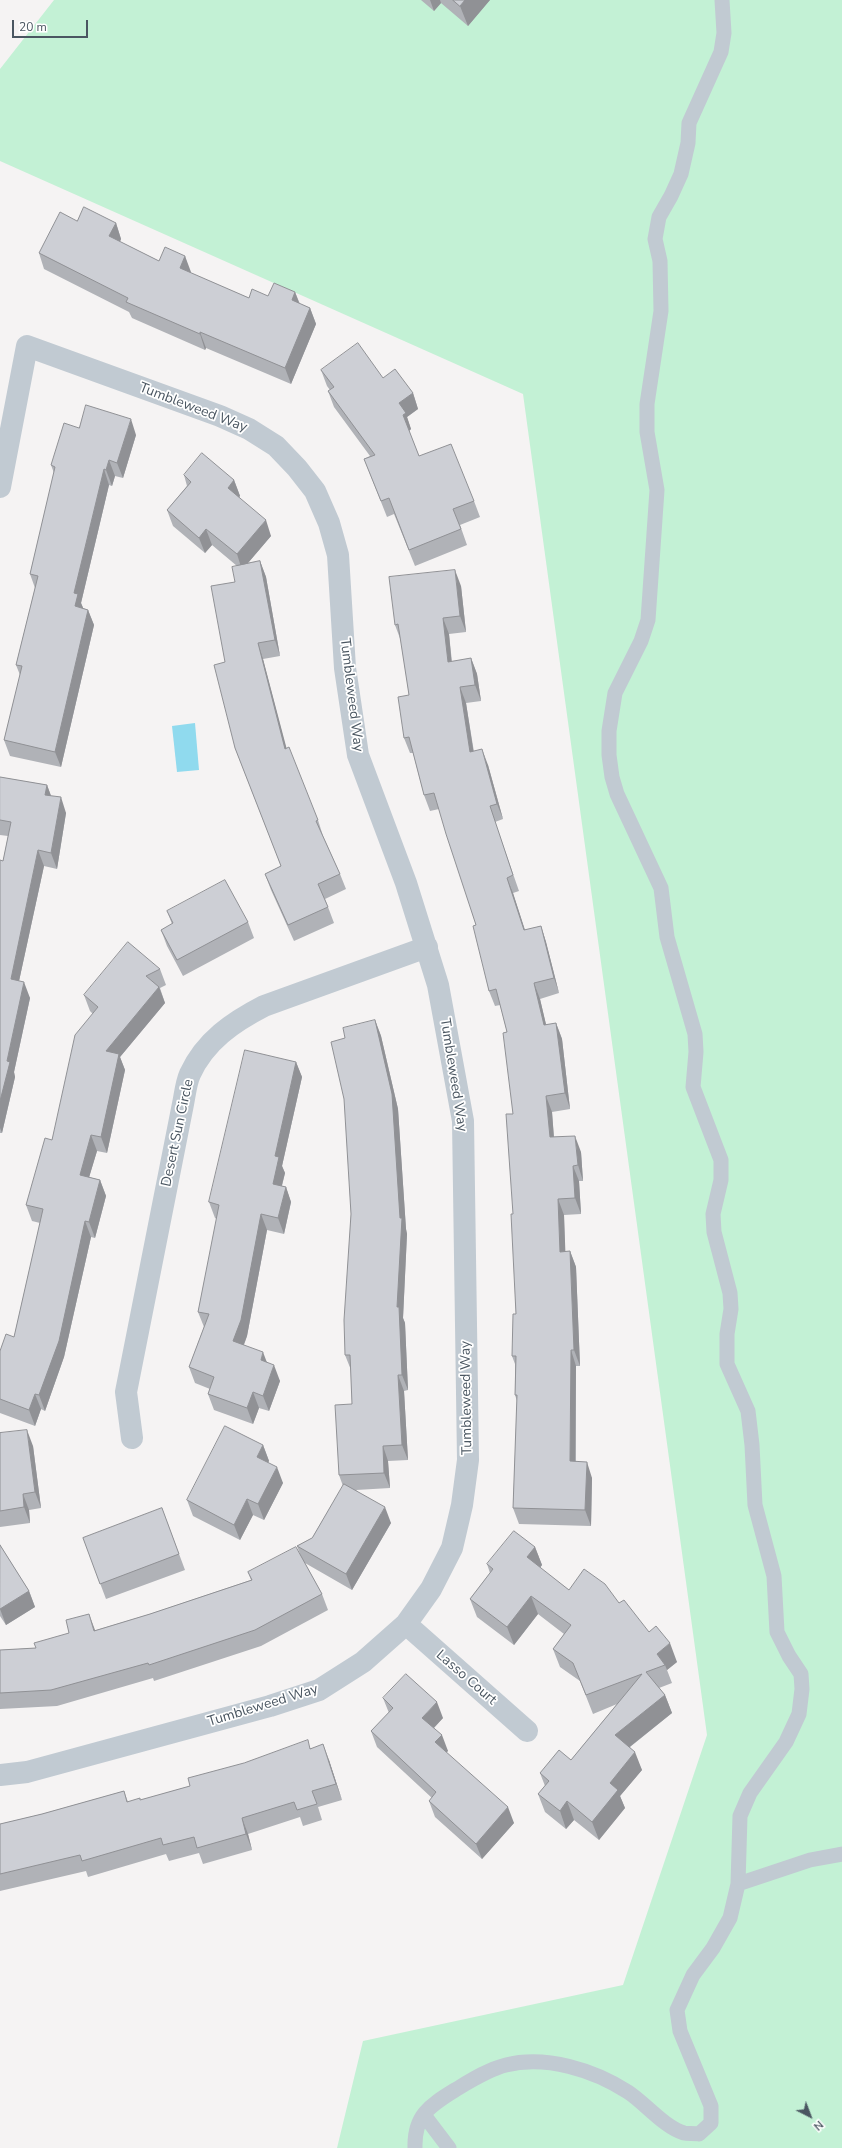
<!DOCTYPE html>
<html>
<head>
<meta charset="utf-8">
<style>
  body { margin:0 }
  #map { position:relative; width:842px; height:2148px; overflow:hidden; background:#f5f3f3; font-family:"Nunito Sans",sans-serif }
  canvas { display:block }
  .north { position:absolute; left:790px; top:2096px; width:40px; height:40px; -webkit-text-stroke:3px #fff; paint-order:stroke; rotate:138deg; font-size:11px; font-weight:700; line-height:16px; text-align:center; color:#4a5661 }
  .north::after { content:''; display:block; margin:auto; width:14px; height:18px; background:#4a5661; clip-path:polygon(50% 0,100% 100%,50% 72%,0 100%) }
  .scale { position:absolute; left:12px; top:20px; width:76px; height:18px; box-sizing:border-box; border:2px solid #4a5661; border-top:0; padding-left:5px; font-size:12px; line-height:14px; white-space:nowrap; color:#4a5661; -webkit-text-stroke:3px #fff; paint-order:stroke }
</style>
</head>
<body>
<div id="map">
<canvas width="842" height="2148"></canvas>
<div class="north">N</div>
<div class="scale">20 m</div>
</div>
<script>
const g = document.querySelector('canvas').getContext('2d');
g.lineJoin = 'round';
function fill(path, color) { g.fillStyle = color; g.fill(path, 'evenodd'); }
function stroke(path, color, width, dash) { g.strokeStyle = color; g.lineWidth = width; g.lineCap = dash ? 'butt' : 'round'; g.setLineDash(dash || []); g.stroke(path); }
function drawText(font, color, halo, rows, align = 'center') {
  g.font = font + ' "Nunito Sans",sans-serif'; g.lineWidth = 3.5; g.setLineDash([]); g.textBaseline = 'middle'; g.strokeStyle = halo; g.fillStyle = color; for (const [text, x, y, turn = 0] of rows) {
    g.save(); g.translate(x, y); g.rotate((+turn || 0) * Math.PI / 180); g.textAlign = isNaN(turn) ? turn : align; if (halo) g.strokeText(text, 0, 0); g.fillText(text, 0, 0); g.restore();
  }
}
fill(new Path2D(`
  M54 0H842V2148H337L363 2041 623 1985 707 1735 523 394 0 161V69Z`), '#c3f1d5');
fill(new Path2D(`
  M195 723 199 770 177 772 172 726Z`), '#90daee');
stroke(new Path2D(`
  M738 1884 810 1860 842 1854
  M424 2115 449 2148
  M415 2148C414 2116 429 2106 455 2090 470 2081 489 2069 506 2065 546 2055 594 2070 628 2092 645 2103 664 2127 684 2133 688 2134 694 2133 699 2134L711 2123V2106L680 2031 677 2010 693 1975 713 1948 730 1918 738 1884 740 1816 750 1793 786 1742 799 1714 802 1689 801 1674 789 1656 777 1632 774 1576 755 1505 752 1445 748 1411 727 1364V1334L731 1309 730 1293 714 1232 713 1214 721 1180V1160L693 1087 696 1052 695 1034 667 937 661 888 617 794 612 777 609 755V731L615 693 641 641 648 620 657 490 647 432V404L661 311 660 261 655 239 659 217 671 196 681 174 688 143 689 123 721 52 724 33 722 0`), '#c1cad2', 15);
stroke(new Path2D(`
  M0 487 27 346 220 416 249 429 276 446 297 468 315 491 329 523 338 555 345 668 358 755 406 883 438 985 463 1121 468 1460 462 1505 452 1548 431 1589 406 1624 363 1662 319 1690 270 1706 27 1772 0 1775
  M132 1438 126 1392 183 1104C185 1094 186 1083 190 1074 205 1041 233 1022 264 1006L427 947
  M406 1624 527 1731`), '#c1cad2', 22);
fill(new Path2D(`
  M421 0H490L468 26 441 3 434 11Z
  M77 221 116 223 121 239 120 242 159 261 185 256 190 273 249 298 268 296 295 292 300 304 310 308 316 324 291 384 206 348 205 350 132 318 129 312 44 269 39 253Z
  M321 370 383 378 413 393 418 409 407 417 411 429 409 431 419 456 474 501 480 517 460 525 467 545 415 566 394 514 387 517 364 459 370 456 334 407 328 391 330 390 327 386Z
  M79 428 136 435 123 478 115 476 112 486 109 485 81 603 83 608 88 610 94 625 61 767 10 756 4 740 20 675 16 665 35 588 30 574 54 473 51 465Z
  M184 475 234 480 240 496 239 497 271 536 248 563 260 561 266 577 280 656 263 659 286 748 318 820 323 836 340 874 346 889 325 899 334 923 294 941 271 890 265 874 281 866 235 748 225 662 237 566 212 545 205 553 173 526 167 510 187 486Z
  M461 586 466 632 449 634 452 662 471 658 477 674 481 701 466 703 474 752 488 765 503 819 495 822 519 891 513 893 525 930 541 926 546 942 559 993 540 999 546 1025 556 1023 562 1039 570 1109 552 1112 554 1137 581 1152 583 1181H579L581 1214 564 1215 565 1252 570 1251 576 1267 580 1366H576V1461L592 1478 591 1526 519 1524 513 1508 517 1401 515 1395V1364L512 1356 516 1314 513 1214V1114L507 1032 500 1005 495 1006 489 991 476 925 439 809 430 811 424 795 413 753H410L404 738 409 695 401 641 395 625Z
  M0 777 47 785 51 796 66 813 57 869 44 866 19 981 30 998 14 1072 15 1077 2 1133H0V860L3 861 8 836 0 835Z
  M167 911 248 922 254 938 183 976 167 946 161 930 172 924Z
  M160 969 166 985 160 988 165 1003 120 1057 125 1070 107 1153 97 1151 89 1177 100 1180 106 1196 95 1238 91 1237 64 1357 45 1411 41 1409 35 1426 0 1413V1351L14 1337 40 1223 32 1221 26 1205 52 1140 93 1014 90 1011 84 995Z
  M375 1020 381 1036 398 1109 406 1229 407 1234 403 1318 405 1323 408 1390 404 1391 408 1460 388 1461 390 1488 356 1490 391 1523 352 1590 305 1563 322 1594 328 1610 261 1646 154 1681 153 1678 57 1706 0 1709V1650L36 1648 150 1614 251 1580 248 1572 300 1554 297 1546 312 1538 343 1486 339 1475 352 1404 351 1370 345 1355 351 1214 345 1038Z
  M296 1062 302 1077 282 1166 285 1173 282 1186 286 1187 291 1202 284 1234 267 1230 247 1336 244 1345 267 1362 280 1381 269 1411 259 1408 253 1424 214 1410 208 1394 210 1389 195 1383 189 1367 204 1327 198 1312 217 1219 215 1218 209 1202Z
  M0 1433 33 1446 41 1508 29 1510 30 1523 0 1527Z
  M263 1445 269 1461 268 1462 283 1483 264 1520 253 1515 240 1540 193 1516 187 1500Z
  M162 1508 185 1570 106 1599 83 1538Z
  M0 1545 29 1591 35 1607 6 1625 0 1616Z
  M535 1547 542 1565 540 1568 569 1590 619 1603 649 1632 677 1662 667 1670 672 1683 659 1688 665 1695 672 1713 630 1747 642 1770 620 1796 625 1808 599 1840 574 1820 566 1829 545 1812 538 1794 545 1786 540 1773 571 1760 617 1704 593 1714 580 1681 560 1667 553 1649 564 1634 538 1614 514 1645 477 1617 470 1599 490 1573 487 1564Z
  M383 1698 443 1718 434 1728 448 1751 446 1752 514 1823 482 1859 435 1817 429 1801 432 1798 377 1747 371 1731 389 1713Z
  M311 1748 329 1760 342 1800 318 1807 322 1820 303 1826 300 1817 248 1834 252 1850 203 1864 199 1853 169 1861 166 1854 88 1877 86 1871 0 1891V1824L42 1814 124 1791 128 1802 141 1800 190 1786Z`), '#b0b2b7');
fill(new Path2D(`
  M430 0H440L441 3 434 11Z
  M465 0H490L468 26 460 6Z
  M116 223 121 239 115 252 109 236Z
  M185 256 191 272 186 284 180 268Z
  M295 292 301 308 292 300Z
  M310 308 316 324 291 384 285 368Z
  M200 332 206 348 205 350 200 334Z
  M413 393 418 409 407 417 411 429 409 431 399 403Z
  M131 419 136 435 123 478 117 463Z
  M109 460 115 476 112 486 106 470Z
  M104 469 109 485 81 603 84 610 75 606 74 593Z
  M234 480 240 496 234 504 228 488Z
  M266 520 271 536 242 570 237 554Z
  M206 529 212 545 205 553 199 538Z
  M260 561 266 577 280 656 275 640Z
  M455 570 461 586 466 632 460 616Z
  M88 610 94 625 61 767 55 752Z
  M443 618 449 634 453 678 448 662Z
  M258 643 263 659 291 765 285 749Z
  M471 658 477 674 481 701 475 685Z
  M460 687 466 703 476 768 470 752Z
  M482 749 488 765 503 819 497 804Z
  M47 785 53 801 45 795Z
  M61 797 66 813 57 869 51 853Z
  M38 850 44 866 16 995 11 979Z
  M507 878 513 893 530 946 524 930Z
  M541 926 546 942 559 993 554 978Z
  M24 982 30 998 14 1072 15 1077 2 1133 0 1128V1101L7 1061Z
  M534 983 540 999 550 1041 544 1025Z
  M159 987 165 1003 120 1057 125 1070 107 1153 101 1137 106 1051Z
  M375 1020 381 1036 398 1109 406 1229 407 1234 403 1318 405 1323 408 1390 402 1375 397 1307 400 1218Z
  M556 1023 562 1039 570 1109 565 1093Z
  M296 1062 302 1077 282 1166 285 1173 278 1200 273 1184 275 1156Z
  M546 1096 552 1112 555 1153 550 1137Z
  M91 1135 97 1151 85 1191 80 1175Z
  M575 1136 581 1152 583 1181 578 1165Z
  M573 1166 579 1181 581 1214 575 1198Z
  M100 1180 106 1196 95 1238 89 1222Z
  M286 1187 291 1202 284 1234 278 1218Z
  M558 1199 564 1215 566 1268 560 1252Z
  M261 1214 267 1230 247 1336 239 1357 233 1341Z
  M85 1221 91 1237 64 1357 45 1411 39 1395Z
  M570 1251 576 1267 580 1366 574 1350Z
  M571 1350 576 1366 575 1477 570 1461Z
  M263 1352 269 1368 261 1360Z
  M274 1365 280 1381 269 1411 263 1396Z
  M398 1375 404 1391 408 1460 402 1445Z
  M253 1392 259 1408 253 1424 247 1408Z
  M35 1394 41 1409 35 1426 29 1410Z
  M27 1430 33 1446 41 1508 35 1492Z
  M263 1445 269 1461 263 1472 257 1457Z
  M383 1446 388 1461 390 1488 384 1473Z
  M587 1462 592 1478 591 1526 585 1510Z
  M277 1467 283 1483 264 1520 258 1504Z
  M23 1494 29 1510 30 1523 24 1507Z
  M247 1499 253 1515 240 1540 234 1525Z
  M385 1507 391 1523 352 1590 346 1574Z
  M535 1547 542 1565 533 1576 527 1557Z
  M29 1591 35 1607 6 1625 0 1609Z
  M531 1596 538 1614 514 1645 507 1627Z
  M89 1614 95 1630 100 1647 94 1631Z
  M670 1643 677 1662 667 1670 665 1665 657 1654Z
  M665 1695 672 1713 622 1753 615 1735Z
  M437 1702 443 1718 428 1734 422 1718Z
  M442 1735 448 1751 441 1758 435 1742Z
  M323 1744 329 1760 342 1800 336 1784Z
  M635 1752 642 1770 620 1796 625 1808 599 1840 592 1822 610 1783Z
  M567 1801 574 1820 566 1829 560 1811Z
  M508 1807 514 1823 482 1859 476 1844Z
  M242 1818 248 1834 252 1850 246 1834Z`), '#909195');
const building = new Path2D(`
  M453 0H465L460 6Z
  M84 207 116 223 109 236 159 261 165 247 185 256 180 268 249 298 252 289 268 296 274 283 295 292 292 300 310 308 285 368 200 332V334L126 302 128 298 39 253 60 212 77 221Z
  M358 343 383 378 395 369 413 393 399 403 406 413 403 415 419 456 451 444 474 501 453 509 461 529 409 550 389 498 381 501 364 459 375 455 328 391 334 387 321 370Z
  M86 405 131 419 117 463 109 460 106 470 104 469 74 593 78 594 75 606 88 610 55 752 4 740 22 666 16 665 38 576 30 574 55 467 51 465 64 423 79 428Z
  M202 453 234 480 228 488 266 520 237 554 206 529 199 538 167 510 191 482 184 475Z
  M260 561 275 640 258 643 285 749 289 747 318 820 316 821 340 874 318 884 328 907 288 925 265 874 281 866 235 748 214 665 225 662 211 586 235 582 232 567Z
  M455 570 460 616 443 618 448 662 471 658 475 685 460 687 470 752 482 749 497 804 490 806 513 875 507 878 524 930 541 926 554 978 534 983 544 1025 556 1023 565 1093 546 1096 550 1137 575 1136 578 1165 573 1166 575 1198 558 1199 560 1252 570 1251 574 1350H571L570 1461 587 1462 585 1510 513 1508 517 1395H515L516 1356H512L513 1314H516L511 1214H513L506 1114H513L503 1033 507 1032 496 989 489 991 473 926 476 925 446 834 434 793 424 795 409 737 404 738 398 697 409 695 398 624 395 625 389 577Z
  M0 777 47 785 45 795 61 797 51 853 38 850 11 979 24 982 7 1061 10 1062 0 1101V860L3 861 11 822 0 820Z
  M225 880 248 922 177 960 161 930 173 923 167 911Z
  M128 942 160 969 146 976 159 987 106 1051 119 1054 101 1137 91 1135 80 1175 100 1180 89 1222 85 1221 59 1341 39 1395 35 1394 29 1410 0 1399V1351L6 1334 14 1337 43 1209 26 1205 45 1138 52 1140 75 1035 98 1007 84 995Z
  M375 1020 392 1094 400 1218H402L397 1307H399L402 1375H398L402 1445 383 1446 384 1473 339 1475 335 1405 352 1404 350 1355H345L344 1320 351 1214 344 1099 331 1042 345 1038 343 1028Z
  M245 1050 296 1062 275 1156 279 1157 273 1184 286 1187 278 1218 261 1214 241 1320 233 1341 263 1352 261 1360 274 1365 263 1396 253 1392 247 1408 208 1394 214 1377 189 1367 209 1314 198 1312 219 1205 209 1202Z
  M225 1426 263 1445 257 1457 277 1467 258 1504 247 1499 234 1525 187 1500Z
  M27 1430 35 1492 23 1494 24 1507 0 1511V1433Z
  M344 1484 385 1507 346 1574 297 1546 312 1538Z
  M162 1508 179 1554 100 1584 83 1538Z
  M514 1531 535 1547 527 1557 569 1590 584 1569 605 1584 619 1603 624 1600 649 1632 656 1626 670 1643 657 1654 665 1665 646 1672 665 1695 615 1735 635 1752 610 1783 618 1790 592 1822 567 1801 560 1811 538 1794 549 1781 540 1773 559 1750 571 1760 642 1674 586 1695 573 1663 553 1649 571 1625 531 1596 507 1627 470 1599 493 1569 487 1564Z
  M0 1545 29 1591 0 1609Z
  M296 1547 322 1594 255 1630 149 1665 148 1663 51 1690 0 1693V1650L36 1648 34 1643 69 1633 66 1620 89 1614 94 1631 150 1614 252 1580 248 1572Z
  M406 1674 437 1702 422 1718 442 1735 435 1742 508 1807 476 1844 429 1801 436 1792 371 1731 393 1708 383 1698Z
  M308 1740 310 1749 323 1744 336 1784 312 1791 317 1804 297 1810 294 1802 242 1818 246 1834 197 1848 194 1837 163 1845 161 1838 82 1861 80 1855 0 1874V1824L42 1814 124 1791 127 1802 140 1798V1800L190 1786 188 1778 244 1763Z`);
fill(building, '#cdcfd5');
stroke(building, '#909195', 1);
drawText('14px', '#4a5661', '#fff', [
  ["Tumbleweed Way",193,408,21],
  ["Tumbleweed Way",351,695,83],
  ["Tumbleweed Way",453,1075,81],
  ["Desert Sun Circle",178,1133,-78],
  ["Tumbleweed Way",467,1398,-91],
  ["Lasso Court",466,1678,41],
  ["Tumbleweed Way",263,1706,-17]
]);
</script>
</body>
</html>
